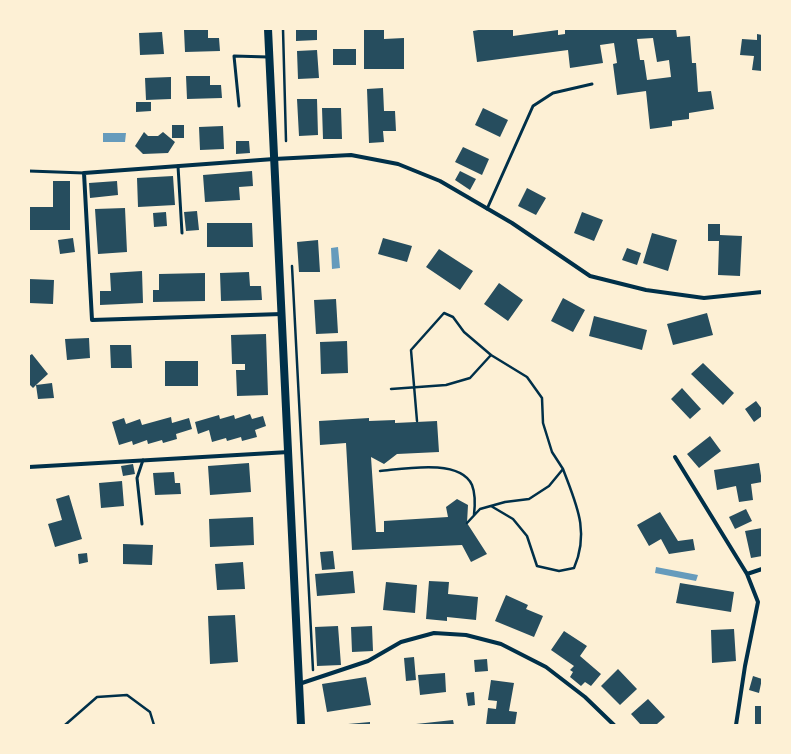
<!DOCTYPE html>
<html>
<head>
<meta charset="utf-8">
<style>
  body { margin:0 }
  #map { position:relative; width:791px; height:754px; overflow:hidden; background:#fdf0d5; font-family:Lato,sans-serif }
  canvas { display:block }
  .frame { position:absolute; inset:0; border:30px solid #fdf0d5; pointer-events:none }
</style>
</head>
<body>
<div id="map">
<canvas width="791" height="754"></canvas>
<div class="frame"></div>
</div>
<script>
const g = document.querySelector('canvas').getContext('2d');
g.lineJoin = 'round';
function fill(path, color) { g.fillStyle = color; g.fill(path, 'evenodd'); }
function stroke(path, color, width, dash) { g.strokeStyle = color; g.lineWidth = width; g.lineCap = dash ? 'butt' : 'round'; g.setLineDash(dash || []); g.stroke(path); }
fill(new Path2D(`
  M103 133H126L125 142H103Z
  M338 247 340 268 332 269 331 248Z
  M656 567 698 575 696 581 655 573Z`), '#669bbc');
fill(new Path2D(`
  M208 29V38H219L220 51 185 52 184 30Z
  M296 29H317V40L296 41Z
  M364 29H384V39L404 38V69H364Z
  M484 29H513V36L558 30V35L565 34V29H676L677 37 690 36 692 63H696L698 92 711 91 714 109 689 113V119L672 121V126L650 129 646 91 617 95 613 64 617 63 614 43 600 45 603 63 570 68 568 50 477 62 473 31ZM653 38 657 62 669 60 671 77 647 80 644 60H640L637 39Z
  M162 32 164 54 140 55 139 33Z
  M757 34 762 35V71L752 70 754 56 740 55 742 39 757 40Z
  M333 49H356V65H333Z
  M317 50 319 78 298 79 297 51Z
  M186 76H210V85H221L222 98 187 99Z
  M171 77V99L146 100 145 78Z
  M383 88 384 111H395L396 131H383L384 142 369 143 367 89Z
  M297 99H317L318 135 299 136Z
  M136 102H151V111L136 112Z
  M322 108H341L342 139H323Z
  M483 108 508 120 500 137 475 125Z
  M172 125H184V138H172Z
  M223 126 224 149 200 150 199 127Z
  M144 132 148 136H158L163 132 175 142 168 153 143 154 135 146Z
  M236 141H249L250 153 236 154Z
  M463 147 489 159 482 175 455 162Z
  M252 171 253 186 239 187 240 200 205 202 203 175Z
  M460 171 476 179 470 190 455 180Z
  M173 176 175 205 138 207 137 178Z
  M53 181H70V230H29V207H53Z
  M117 181 118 195 90 198 89 183Z
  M527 188 546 198 536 215 518 206Z
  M125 208 127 252 98 254 95 209Z
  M197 211 199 230 186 231 184 212Z
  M166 212 167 226 154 227 153 213Z
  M582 212 603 220 594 241 574 233Z
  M207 223H252L253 247H207Z
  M708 224H720V235L742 236 740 276 718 275 719 241H708Z
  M652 233 677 240 668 271 643 263Z
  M73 238 75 252 60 254 58 240Z
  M383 238 412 246 407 262 378 254Z
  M318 240 320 272H299L297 242Z
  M627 248 641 253 637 265 622 260Z
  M439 249 473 271 460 290 426 267Z
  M142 271 143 303 100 305V291H111L110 273Z
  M249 272 250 286H261L262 300 221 301 220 273Z
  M205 273V301L153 302V290H159V274Z
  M29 279 54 280 53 304 29 303Z
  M499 283 523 300 508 321 484 304Z
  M563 298 585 310 573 332 551 321Z
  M336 299 338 333 316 334 314 300Z
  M707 313 713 335 673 345 667 324Z
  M594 316 647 330 642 350 589 336Z
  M266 334 268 395 237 396 236 370H245V364H232L231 335Z
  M89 338 90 358 67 360 65 339Z
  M347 341 348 373 321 374 320 342Z
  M110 345H131L132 368H111Z
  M32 354 48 374 36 385 52 383 54 398 38 399 36 385 33 388 29 384V356Z
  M165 361H198V386H165Z
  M703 363 734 393 723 405 691 374Z
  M682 388 701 409 690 419 671 399Z
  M756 401 762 409V416L754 422 745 409Z
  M250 414 252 419 263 416 266 426 255 430 257 437 242 441 241 437 227 441 226 438 212 442 209 430 198 434 195 422 219 415 220 419 234 415 235 419Z
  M171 417 172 423 189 418 192 429 176 434 177 439 163 443 162 440 148 444 147 440 133 445 132 441 119 445 112 422 124 418 126 424 140 419 142 425Z
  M369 418V421L395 420V423L437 421 439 452 397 454 384 464 371 457 376 532H384V521L448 517 446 507 457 499 468 505 467 523 487 554 471 562 462 545 352 550 346 443 320 445 319 421Z
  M710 436 721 451 699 468 687 454Z
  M249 463 251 492 210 495 208 466Z
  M759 463 762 482 751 484 753 500 739 502 736 486 717 490 714 470Z
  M133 464 135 474 123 476 121 466Z
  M174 472 175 483H180L181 494 155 495 153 473Z
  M122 481 124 506 101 508 99 483Z
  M69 495 82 539 55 547 48 524 62 520 56 499Z
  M746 509 752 521 735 529 729 517Z
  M660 512 678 541 693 539 695 550 669 554 661 539 649 546 637 525Z
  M253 517 254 545 210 547 209 519Z
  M762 528V556L751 558 745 531Z
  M123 544 153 545 152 565 123 564Z
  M333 551 335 569 322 570 320 552Z
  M87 553 88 562 79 564 78 554Z
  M243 562 245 589 217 590 215 564Z
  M353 571 355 593 317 596 315 574Z
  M429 581 449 582 448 594 478 597 476 620 447 617V621L426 619Z
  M386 582 417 585 415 613 383 610Z
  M680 583 734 592 731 612 676 603Z
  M506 595 528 605 526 609 543 616 534 637 495 621Z
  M235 615 238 662 210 664 208 616Z
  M338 626 341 665 317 666 315 627Z
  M372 626 373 651 352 652 351 627Z
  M734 629 736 661 712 663 711 630Z
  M564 631 587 646 580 656 601 674 591 686 585 682 581 686 570 677 573 672 570 670 574 666 551 650Z
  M414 657 416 680 406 681 404 658Z
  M487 659 488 671 475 672 474 660Z
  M618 669 637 689 620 705 601 686Z
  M445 673 446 692 420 695 418 675Z
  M753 676 762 679 759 693 749 690Z
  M366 677 371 705 327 712 322 684Z
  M491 680 514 683 509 711 517 712 515 725H486L488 708 496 709 497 701 488 700Z
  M474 692 475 705 468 706 466 693Z
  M648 699 665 717 657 724 658 725H641L631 714Z
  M755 706H762V725H755Z
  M453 720 454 725H416V724Z
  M370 722V725H348V724Z`), '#264d5e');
stroke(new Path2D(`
  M283 29 286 141
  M292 266 313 670
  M391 389 446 385 470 378 491 355
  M417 421 411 350 444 313 453 317 464 332 491 355 527 377 542 398 543 423 552 452 563 469 549 486 529 499 505 502 480 509 467 523
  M380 471C403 469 460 458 472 485 476 495 475 506 474 515
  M491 506 513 519 527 536 537 566 559 571 574 568C590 531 576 504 563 469
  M65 725 97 697 127 695 150 712 154 725`), '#003049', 2.5);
stroke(new Path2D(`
  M239 106 234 56 268 57
  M178 166 182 233
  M29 171 84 173
  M487 209 533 106 553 93 592 84
  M142 524 137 478 143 460`), '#003049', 3);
stroke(new Path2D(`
  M282 314 92 320 84 173 274 159 351 155 398 164 440 181 512 223 590 276 646 290 704 298 762 292
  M675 457 747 574
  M29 467 289 452
  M299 684 368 661 401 642 434 633 466 635 501 644 546 667 585 697 614 725
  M736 725 745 666 758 602 747 574 762 569`), '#003049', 4);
stroke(new Path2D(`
  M268 29 301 725`), '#003049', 8);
</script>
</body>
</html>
